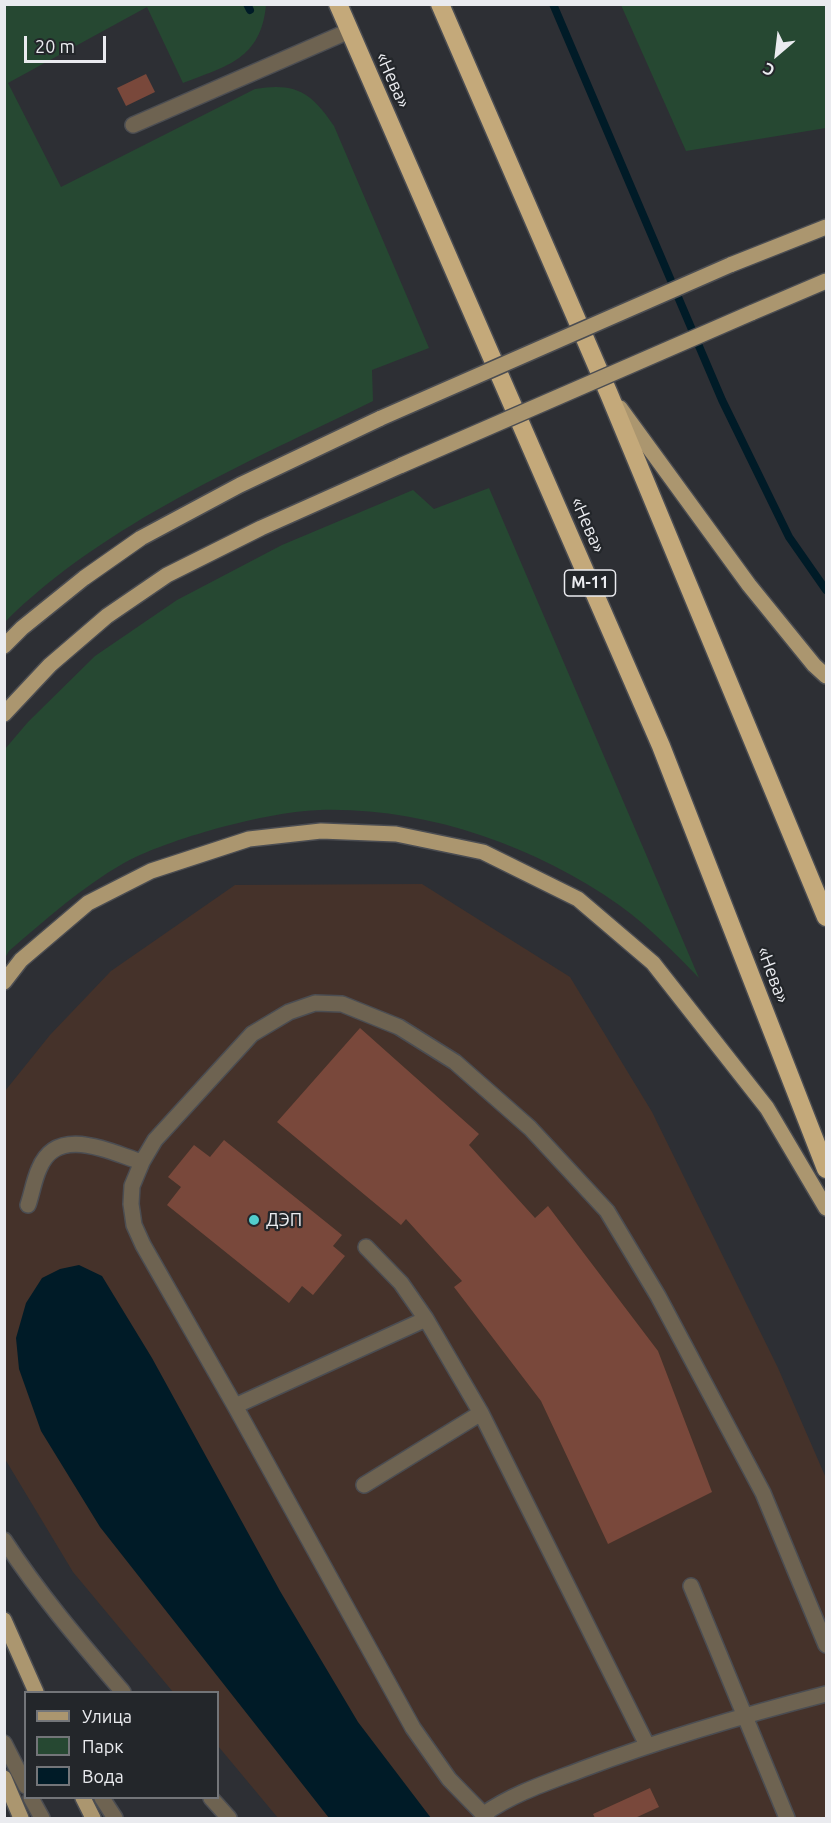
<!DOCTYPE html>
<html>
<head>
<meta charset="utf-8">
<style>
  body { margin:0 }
  #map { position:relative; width:831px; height:1823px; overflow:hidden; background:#2d2f34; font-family:Ubuntu,sans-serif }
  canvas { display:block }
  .frame { position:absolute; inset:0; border:6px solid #eaebef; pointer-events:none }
  .legend { position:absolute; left:24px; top:1691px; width:195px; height:108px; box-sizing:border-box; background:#23262a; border:2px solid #737579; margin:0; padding:8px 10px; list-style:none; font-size:18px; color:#eaebef }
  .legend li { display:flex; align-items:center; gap:12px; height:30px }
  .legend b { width:30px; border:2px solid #737579 }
  .north { position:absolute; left:747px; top:24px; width:60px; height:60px; -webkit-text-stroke:4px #23262a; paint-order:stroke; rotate:208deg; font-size:16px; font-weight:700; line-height:24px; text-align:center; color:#eaebef }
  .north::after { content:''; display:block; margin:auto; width:21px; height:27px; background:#eaebef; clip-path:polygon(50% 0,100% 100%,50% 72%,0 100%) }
  .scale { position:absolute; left:24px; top:36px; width:82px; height:27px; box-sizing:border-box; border:3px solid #eaebef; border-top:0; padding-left:8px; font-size:18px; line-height:21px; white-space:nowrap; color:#eaebef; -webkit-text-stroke:4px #23262a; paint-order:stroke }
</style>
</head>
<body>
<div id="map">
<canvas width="831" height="1823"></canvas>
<div class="frame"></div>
<ul class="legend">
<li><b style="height:8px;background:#ab966f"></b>Улица</li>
<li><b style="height:16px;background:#264832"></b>Парк</li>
<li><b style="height:16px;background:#001b27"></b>Вода</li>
</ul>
<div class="north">С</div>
<div class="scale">20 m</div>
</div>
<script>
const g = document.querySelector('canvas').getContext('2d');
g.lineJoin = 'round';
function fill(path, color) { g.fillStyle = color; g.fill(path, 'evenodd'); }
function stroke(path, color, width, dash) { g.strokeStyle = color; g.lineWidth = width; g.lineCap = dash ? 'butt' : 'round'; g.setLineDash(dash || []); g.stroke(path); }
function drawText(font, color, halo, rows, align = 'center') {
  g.font = font + ' Ubuntu,sans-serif'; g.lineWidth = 4.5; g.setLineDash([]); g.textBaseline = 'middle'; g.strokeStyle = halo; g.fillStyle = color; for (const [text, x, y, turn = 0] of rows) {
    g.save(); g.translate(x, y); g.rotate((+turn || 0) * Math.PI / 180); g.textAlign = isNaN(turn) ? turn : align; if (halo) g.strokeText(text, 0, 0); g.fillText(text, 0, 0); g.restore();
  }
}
fill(new Path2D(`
  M422 884 570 977 652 1112 778 1368 826 1478V1818H278L218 1746V1692H173L73 1572 5 1459V1091L50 1035 111 971 235 885Z`), '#45322a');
fill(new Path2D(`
  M5 4 266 5C261 59 227 66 183 83L147 7 8 83 61 187 255 89C296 82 312 93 334 126L429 348 372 370 373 401C249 462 104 523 5 622Z
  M621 5H826V128L686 151Z
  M489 488 699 978C674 952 648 926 619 905 534 845 424 807 320 810 287 811 255 819 222 827 193 835 151 848 124 863 82 887 46 919 9 951L5 958V749L28 722 95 656 177 600 282 545 413 490 434 509Z`), '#264832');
fill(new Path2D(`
  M79 1265 102 1276 152 1358 280 1591 358 1722 431 1818H329L100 1527 41 1431 19 1369 16 1338 26 1303 42 1278 60 1269Z`), '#001b27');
stroke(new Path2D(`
  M247 4 250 10
  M553 4 722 400 789 537 826 590`), '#001b27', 8);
fill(new Path2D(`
  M146 74 155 92 126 106 117 88Z
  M360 1028 479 1134 469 1145 535 1218 548 1206 658 1351 712 1492 608 1544 541 1401 454 1287 462 1281 406 1219 401 1225 277 1122Z
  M224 1140 342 1235 333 1246 345 1256 313 1295 302 1286 289 1303 167 1205 181 1187 168 1177 194 1145 210 1157Z
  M650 1788 659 1807 635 1818H595L593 1814Z`), '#79483b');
const minor = new Path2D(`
  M133 125 349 31
  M28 1205C32 1193 34 1180 39 1169 57 1124 109 1152 142 1162
  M366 1247 401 1283 426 1319
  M235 1406 426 1319 481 1413 647 1745
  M364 1485 481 1413
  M4 1540C39 1594 82 1644 123 1692
  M691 1586 787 1818
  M4 1743 26 1786
  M31 1798 42 1818
  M102 1798 115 1818
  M211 1798 229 1818
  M484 1814C514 1793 549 1782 583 1769 663 1739 744 1715 826 1694
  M487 1818 449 1779 413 1728 235 1406 143 1245 134 1225 131 1204 132 1186 142 1162 155 1140 252 1034 289 1012 315 1003 342 1004 399 1027 455 1062 530 1128 607 1211 658 1296 763 1493 826 1645`);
const major = new Path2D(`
  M730 265 826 227
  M751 313 826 281
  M620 408 749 585 814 665 826 676
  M4 646 22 628 84 578 141 538 240 485 381 418
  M4 714 50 665 107 616 167 575 261 528 402 465
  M4 982 21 960 88 903 151 871 249 839 321 831 396 834 483 852 578 899 653 963 767 1108 826 1208
  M4 1620 36 1692
  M4 1778 21 1818
  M83 1798 93 1818`);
const highway = new Path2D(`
  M338 4 661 746 826 1169
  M440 4 609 394 826 917`);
stroke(minor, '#4b4d52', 18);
stroke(major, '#4b4d52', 18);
stroke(highway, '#4b4d52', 21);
stroke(minor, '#6e6351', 15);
stroke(major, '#ab966f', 15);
stroke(highway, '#c4a97a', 18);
const majorBridge = new Path2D(`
  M381 418 730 265
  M402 465 751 313`);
stroke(majorBridge, '#4b4d52', 18, []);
stroke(majorBridge, '#ab966f', 15);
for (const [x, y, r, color] of [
  [254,1220,6,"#52cdcc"]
]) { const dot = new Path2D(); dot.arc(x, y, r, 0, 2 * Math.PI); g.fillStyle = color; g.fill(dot); stroke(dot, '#23262a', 2); }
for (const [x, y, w] of [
  [590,583,51]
]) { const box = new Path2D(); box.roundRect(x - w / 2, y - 13, w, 26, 4.5); g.fillStyle = '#23262a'; g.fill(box); stroke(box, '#eaebef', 1.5); }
drawText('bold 16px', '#eaebef', null, [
  ["М-11",590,583]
]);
drawText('18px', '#eaebef', '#23262a', [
  ["«Нева»",393,80,66],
  ["«Нева»",588,525,66],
  ["«Нева»",773,975,69]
]);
drawText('18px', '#eaebef', '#23262a', [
  ["ДЭП",266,1220]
], 'left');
</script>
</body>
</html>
